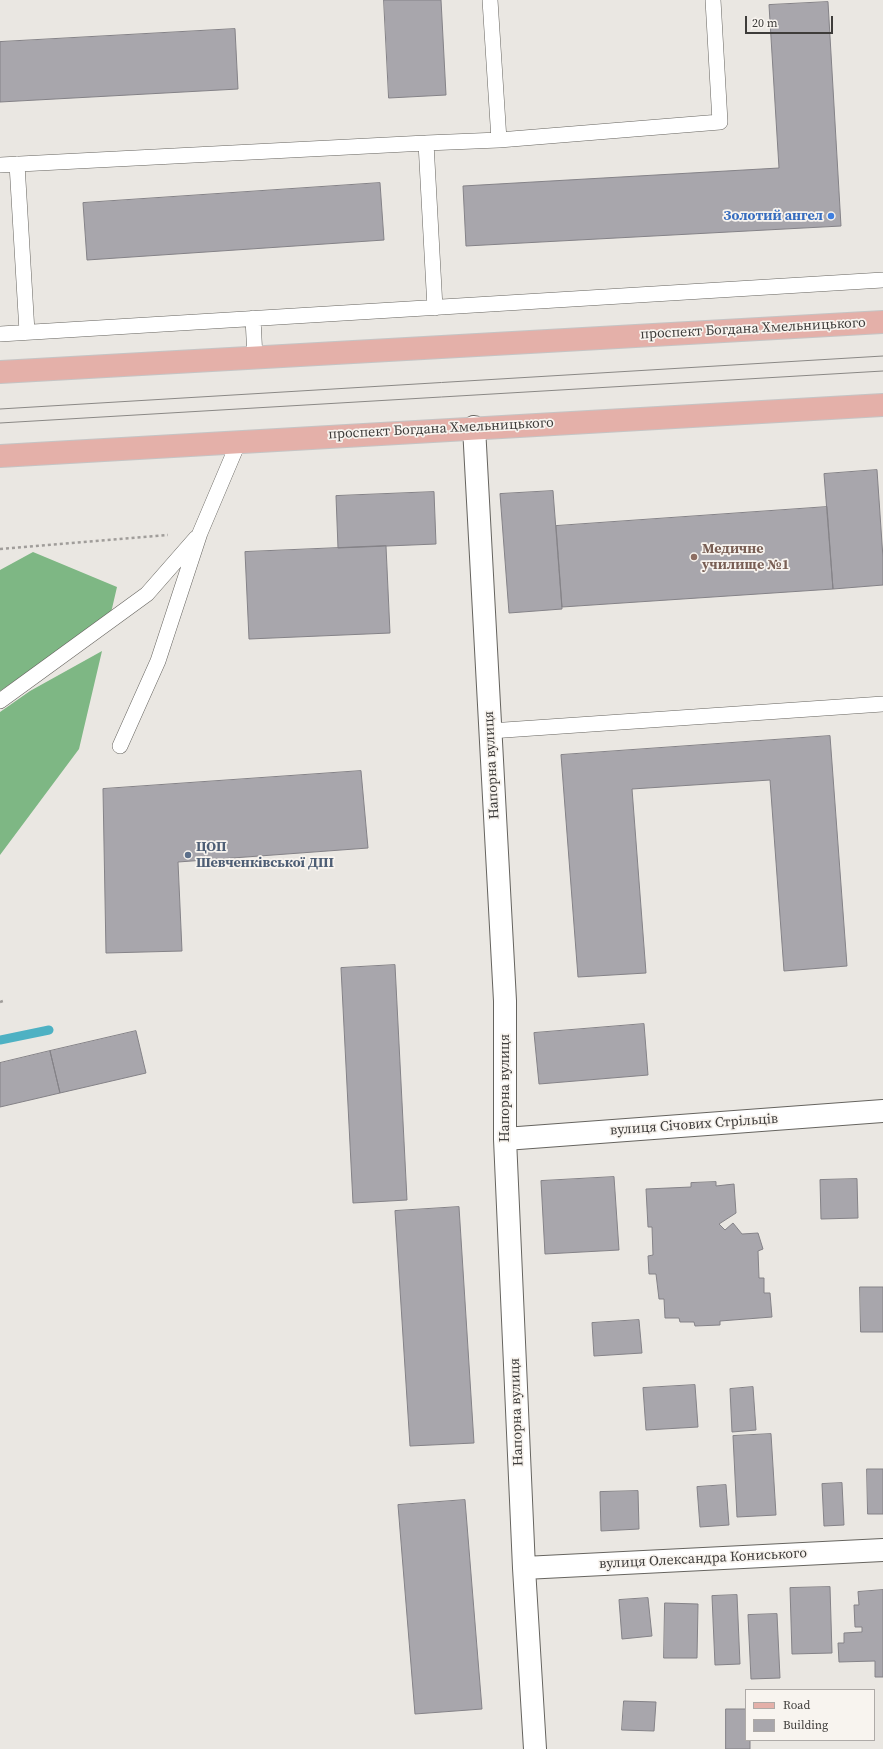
<!DOCTYPE html>
<html>
<head>
<meta charset="utf-8">
<style>
  body { margin:0 }
  #map { position:relative; width:883px; height:1749px; overflow:hidden; background:#eae7e2; font-family:"Source Serif 4",serif }
  canvas { display:block }
  .legend { position:absolute; left:745px; top:1689px; width:130px; height:52px; box-sizing:border-box; background:#f8f4ef; border:1px solid #aeaaa7; margin:0; padding:5px 7px; list-style:none; font-size:12px; color:#3e3c3a }
  .legend li { display:flex; align-items:center; gap:8px; height:20px }
  .legend b { width:20px; border:1px solid #aeaaa7 }
  .scale { position:absolute; left:745px; top:16px; width:88px; height:18px; box-sizing:border-box; border:2px solid #3e3c3a; border-top:0; padding-left:5px; font-size:12px; line-height:14px; white-space:nowrap; color:#3e3c3a; -webkit-text-stroke:3px #f8f4ef; paint-order:stroke }
</style>
</head>
<body>
<div id="map">
<canvas width="883" height="1749"></canvas>
<ul class="legend">
<li><b style="height:5px;background:#e4b0a9"></b>Road</li>
<li><b style="height:11px;background:#a8a6ac"></b>Building</li>
</ul>
<div class="scale">20 m</div>
</div>
<script>
const g = document.querySelector('canvas').getContext('2d');
g.lineJoin = 'round';
function fill(path, color) { g.fillStyle = color; g.fill(path, 'evenodd'); }
function stroke(path, color, width, dash) { g.strokeStyle = color; g.lineWidth = width; g.lineCap = dash ? 'butt' : 'round'; g.setLineDash(dash || []); g.stroke(path); }
function drawText(font, color, halo, rows, align = 'center') {
  g.font = font + ' "Source Serif 4",serif'; g.lineWidth = 3.5; g.setLineDash([]); g.textBaseline = 'middle'; g.strokeStyle = halo; g.fillStyle = color; for (const [text, x, y, turn = 0] of rows) {
    g.save(); g.translate(x, y); g.rotate((+turn || 0) * Math.PI / 180); g.textAlign = isNaN(turn) ? turn : align; if (halo) g.strokeText(text, 0, 0); g.fillText(text, 0, 0); g.restore();
  }
}
fill(new Path2D(`
  M33 552 117 587 107 630 22 676 0 691V570Z
  M102 651 79 749 0 855V712L30 691Z`), '#7eb784');
stroke(new Path2D(`
  M0 1040 49 1030`), '#4eb1c3', 9);
const building = new Path2D(`
  M384 0H441L446 95 389 98Z
  M828 2 841 226 466 246 463 186 779 168 769 5Z
  M235 29 238 89 0 102V42Z
  M380 183 384 240 87 260 83 203Z
  M877 470 883 558V585L833 589 824 474Z
  M553 491 562 609 509 613 500 494Z
  M434 492 436 544 338 548 336 496Z
  M827 507 833 589 562 607 556 526Z
  M386 546 390 633 249 639 245 552Z
  M830 736 847 966 784 971 770 780 632 789 646 973 578 977 561 755Z
  M361 771 368 848 178 862 182 951 106 953 103 789Z
  M395 965 407 1200 353 1203 341 968Z
  M644 1024 648 1075 539 1084 534 1033Z
  M136 1031 146 1073 60 1093 50 1051Z
  M50 1051 60 1093 0 1107V1063Z
  M614 1177 619 1250 545 1254 541 1181Z
  M857 1179 858 1218 821 1219 820 1180Z
  M716 1182V1186L734 1184 736 1213 719 1224 725 1230 733 1223 742 1234 758 1233 763 1249 758 1251 759 1278H764V1293H770L772 1317 720 1321V1325L695 1326 694 1322H680L679 1318H665L664 1299H659L656 1274H649L648 1256 653 1255 652 1227H648L646 1189 691 1187V1183Z
  M459 1207 474 1443 410 1446 395 1211Z
  M860 1287H883V1332H861Z
  M639 1320 642 1353 594 1356 592 1323Z
  M695 1385 698 1427 646 1430 643 1388Z
  M753 1387 756 1430 732 1432 730 1389Z
  M771 1434 776 1515 737 1517 733 1436Z
  M867 1469H883V1514H868Z
  M842 1483 844 1525 824 1526 822 1484Z
  M726 1485 729 1525 700 1527 697 1487Z
  M638 1491 639 1529 601 1531 600 1492Z
  M465 1500 482 1709 415 1714 398 1505Z
  M830 1587 832 1653 792 1654 790 1588Z
  M883 1590V1677H875V1661L839 1662 838 1643H844V1633L862 1632V1627H855L854 1605H859L858 1592Z
  M737 1595 740 1664 715 1665 712 1596Z
  M648 1598 652 1636 622 1639 619 1600Z
  M665 1603 698 1604 697 1658H664Z
  M777 1614 780 1678 751 1679 748 1615Z
  M624 1701 656 1702 654 1731 622 1730Z
  M726 1709H746V1740H750V1749H726Z`);
fill(building, '#a8a6ac');
stroke(building, '#848287', 1);
const lane = new Path2D(`
  M499 140 720 122 713 0
  M17 164 27 332
  M0 165 426 143
  M435 308 426 143 499 140 490 0
  M253 318 255 358
  M0 334 883 280
  M0 701 147 594 196 538
  M490 731 883 704
  M120 746 158 661 200 533 239 441`);
const street = new Path2D(`
  M474 427 505 1001V1139L524 1568 535 1749
  M505 1139 883 1111
  M524 1568 883 1550`);
const primary = new Path2D(`
  M0 372 883 322
  M0 456 883 405`);
stroke(lane, '#66645f', 16);
stroke(street, '#66645f', 24);
stroke(primary, '#c5c4c4', 24);
stroke(new Path2D(`
  M0 549 168 535
  M0 1002 3 1001`), '#a09d9a', 2.5, [3, 3]);
stroke(lane, '#fff', 15);
stroke(street, '#fff', 22);
stroke(primary, '#e4b0a9', 22);
stroke(new Path2D(`
  M0 409 883 356
  M0 423 883 371`), '#8a8885', 1);
for (const [x, y, r, color] of [
  [831,216,4,"#3f7fe0"],
  [694,557,4,"#8d6e63"],
  [188,855,4,"#5c6f8a"]
]) { const dot = new Path2D(); dot.arc(x, y, r, 0, 2 * Math.PI); g.fillStyle = color; g.fill(dot); stroke(dot, '#f8f4ef', 1.5); }
drawText('bold 14px', '#366cbe', '#f8f4ef', [
  ["Золотий ангел",823,216]
], 'right');
drawText('14px', '#3e3c3a', '#f8f4ef', [
  ["проспект Богдана Хмельницького",753,329,-3],
  ["проспект Богдана Хмельницького",441,429,-3],
  ["Напорна вулиця",492,765,-93],
  ["Напорна вулиця",505,1088,-90],
  ["вулиця Січових Стрільців",694,1125,-4],
  ["Напорна вулиця",517,1412,-92],
  ["вулиця Олександра Кониського",703,1559,-3]
]);
drawText('bold 14px', '#785e54', '#f8f4ef', [
  ["Медичне",702,549],
  ["училище №1",702,565]
], 'left');
drawText('bold 14px', '#4e5e75', '#f8f4ef', [
  ["ЦОП",196,847],
  ["Шевченківської ДПІ",196,863]
], 'left');
</script>
</body>
</html>
